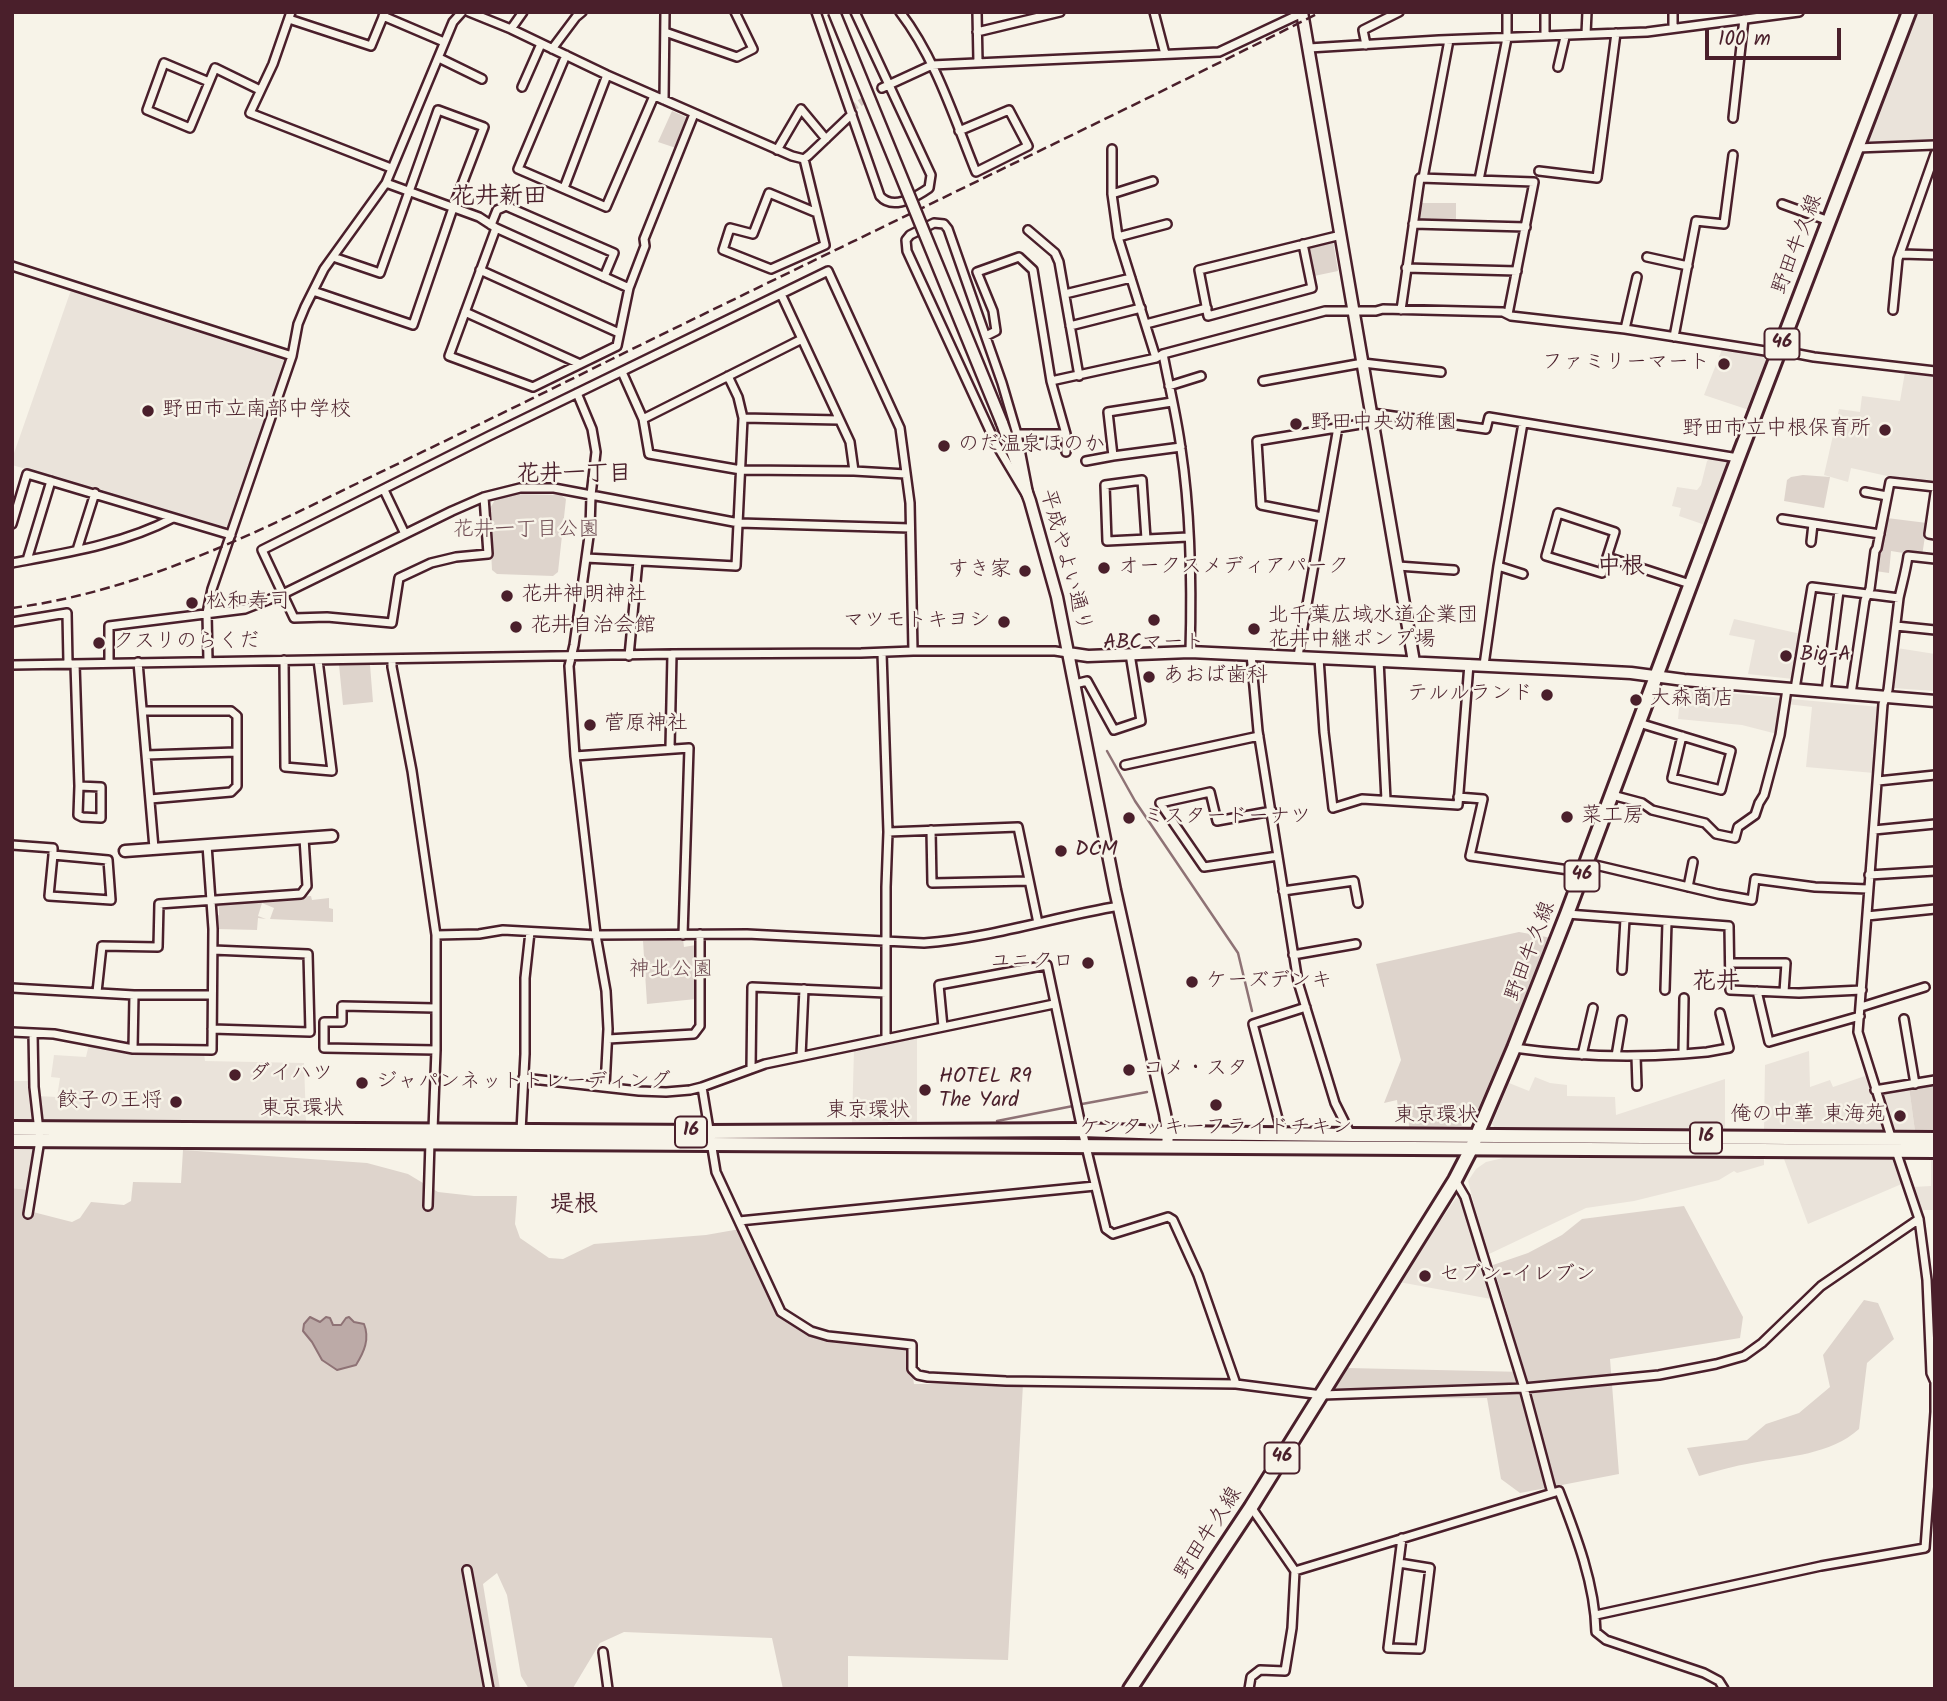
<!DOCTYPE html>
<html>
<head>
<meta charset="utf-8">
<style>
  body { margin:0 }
  #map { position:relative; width:1947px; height:1701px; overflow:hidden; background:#f7f3e8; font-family:Kalam,sans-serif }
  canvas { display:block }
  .frame { position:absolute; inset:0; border:14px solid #4a1f2b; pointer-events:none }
  .scale { position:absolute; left:1705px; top:28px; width:136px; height:32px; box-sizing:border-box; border:4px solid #4a1f2b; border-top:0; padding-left:9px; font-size:21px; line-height:24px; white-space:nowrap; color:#4a1f2b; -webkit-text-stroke:5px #f7f3e8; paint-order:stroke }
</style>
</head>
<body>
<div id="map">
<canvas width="1947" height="1701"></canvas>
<div class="frame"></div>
<div class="scale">100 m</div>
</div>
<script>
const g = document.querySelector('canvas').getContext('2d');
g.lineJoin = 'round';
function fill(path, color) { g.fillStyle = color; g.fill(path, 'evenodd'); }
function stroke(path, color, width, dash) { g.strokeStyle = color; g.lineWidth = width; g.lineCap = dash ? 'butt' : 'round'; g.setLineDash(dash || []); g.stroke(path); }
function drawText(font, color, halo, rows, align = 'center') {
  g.font = font + ' Kalam,"Klee One",sans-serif'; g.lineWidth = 5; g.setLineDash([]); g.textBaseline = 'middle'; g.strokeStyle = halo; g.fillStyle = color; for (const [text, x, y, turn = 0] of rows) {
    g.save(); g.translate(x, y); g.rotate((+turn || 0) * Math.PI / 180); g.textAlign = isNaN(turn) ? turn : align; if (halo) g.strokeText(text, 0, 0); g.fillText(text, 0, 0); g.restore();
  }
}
fill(new Path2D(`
  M1916 12H1935V142L1870 144 1868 139Z
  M71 290 284 359V363L229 524 226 527 12 465V459Z
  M1723 347 1771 355 1749 410 1704 395Z
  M1905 372 1935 376V482L1887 476 1851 468 1848 482 1824 475 1839 409 1860 412 1862 396 1900 401Z
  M1715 456 1730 458 1705 525 1679 516 1681 508 1672 506 1677 487 1697 490 1701 485 1707 461Z
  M1734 619 1801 634 1793 679 1748 674 1755 640 1729 635Z
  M1897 648 1935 654V691L1892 688Z
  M1681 689 1783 698 1777 734 1742 725 1678 719Z
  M1791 699 1880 707 1874 773 1806 767 1812 707 1787 704Z
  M917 1035V1123H852L854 1049Z
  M89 1044 134 1053H204L205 1061 304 1063 306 1121 38 1120 37 1096 57 1097 60 1078 51 1077 54 1055 86 1057Z
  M1809 1051 1810 1087 1830 1080 1833 1087 1868 1075 1886 1130H1764L1765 1065Z
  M1535 1077 1550 1083 1567 1085V1096L1615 1097 1616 1115 1725 1079V1129L1495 1128 1492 1124 1509 1083 1529 1091Z
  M12 1081H30L33 1120 12 1119Z
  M1909 1087 1915 1131 1891 1130 1879 1092Z
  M12 1148H37L30 1190 12 1188Z
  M1503 1158 1764 1159V1165L1737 1173 1734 1171 1719 1180 1634 1201 1586 1208 1487 1255 1468 1181 1476 1169 1486 1162Z
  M1784 1159 1897 1160 1904 1183 1808 1224Z
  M1931 1160H1935V1210H1920L1913 1187 1931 1186Z
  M1456 1198 1462 1199 1491 1299 1399 1282Z`), '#eae3da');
fill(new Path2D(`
  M672 111 686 117 687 120 676 148 658 142Z
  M1420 203H1456V221L1420 220 1418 217Z
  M1333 241 1338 271 1314 276 1307 251 1310 247Z
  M1803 475 1830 477 1824 508 1784 501 1787 480 1791 477Z
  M515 494 561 495 566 499 558 572 553 576 497 574 492 570 489 510 495 500Z
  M1887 518 1927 523 1922 556 1891 551 1889 573 1875 571 1877 551H1880Z
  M339 665H370L373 702 343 705Z
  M311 896 312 900 329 898V908L333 909V922L270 919 274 908 262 903 258 916 266 919 258 918 257 930 217 929 216 916 219 915V907H216L219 903Z
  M1519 932 1552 938 1475 1116 1461 1126 1409 1127 1408 1107 1398 1108 1397 1100 1384 1103 1401 1060 1376 964Z
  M683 939 684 947 696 945V999L647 1004 643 941Z
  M1933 1083 1935 1130 1915 1131 1909 1087Z
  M183 1150 367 1163 408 1174 438 1192 474 1196H517L515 1224 520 1238 549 1258 563 1259 594 1244 706 1235 740 1229 771 1301 780 1315 796 1326 908 1348 914 1384H1023L1008 1660 848 1656V1689H783L772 1638 624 1632 600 1643 573 1688 529 1689 521 1676 507 1595 497 1573 483 1584 500 1689H12V1188L30 1190V1210L33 1212 72 1222 80 1218 91 1202 124 1205 131 1201 133 1182 181 1183Z
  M1684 1206 1743 1317 1740 1338 1610 1359 1619 1474 1520 1493 1501 1479 1487 1398 1328 1399 1348 1368 1525 1372 1493 1265 1528 1253 1562 1235 1582 1219Z
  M1864 1300 1878 1303 1894 1339 1867 1363 1859 1429C1830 1455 1789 1456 1752 1463 1734 1466 1717 1471 1699 1476L1687 1448 1747 1440 1766 1424 1799 1413 1830 1387 1823 1355Z`), '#ded4cc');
const water = new Path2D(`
  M310 1317 320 1322 326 1317 330 1318 333 1325H341L346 1318 349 1317 354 1322 364 1324C370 1339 364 1352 356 1365L337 1370 322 1360 312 1342 303 1331 304 1324Z`);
fill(water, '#bcaaa7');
stroke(water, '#8e7275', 2);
stroke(new Path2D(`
  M1107 751 1135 801 1238 953 1252 1011
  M1082 1104 1147 1092
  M997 1121 1073 1106`), '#8e7275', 2.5);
stroke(new Path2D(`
  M851 109 882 88`), '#d4c9c2', 7, [7, 3.5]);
const minor = new Path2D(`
  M291 12 273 64 250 113 391 168
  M469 12 511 29 607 75 792 156 804 159 809 155 852 114
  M816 12 880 196C893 211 916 197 929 188L931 175 855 12
  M900 12C936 59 954 118 976 172L1028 146 1009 110 959 131
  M977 12 978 62
  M1154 12 1165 54
  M1673 12V28
  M383 16 444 42
  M289 19 371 46 385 12
  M511 29 523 12
  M665 32 737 57 753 49 735 12
  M977 32 1060 12
  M1586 34 1587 12
  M1545 36V12
  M1366 45 1363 30 1399 12
  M1309 48 1439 40 1647 32 1799 12
  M552 49 576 17 582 12
  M566 55 518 169 606 207 654 96
  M439 58 482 79
  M1558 67 1565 37
  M209 82 164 63 147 110 190 128 215 68 260 90
  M522 87 541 44
  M882 88 932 65 1219 52 1302 13
  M664 100 665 12
  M1733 118 1744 19
  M1857 148 1935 145
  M1112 149V194L1118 237 1156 358
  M777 150 801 109 826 139
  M804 159 825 245 771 269 723 250 730 228 753 234 769 193 817 213
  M1539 171 1597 178 1616 33
  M1423 178 1449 40
  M1479 180 1507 38V12
  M386 183 479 217 496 228 629 288
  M564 188 607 75
  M1112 194 1153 181
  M1782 204 1829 221
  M934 223 944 224 948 229 1002 383 1017 434 1030 501 996 444 907 251 906 240 910 235Z
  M1413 224 1526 227
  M491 225 497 210 506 206 614 253 604 277
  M496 228 449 356 533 387 617 346 629 288 645 246 644 239 694 114
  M1028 230 1055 253 1059 262 1079 376
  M1118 237 1167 224
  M1303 244 1312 288 1208 316 1199 270 1341 235
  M1901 254 1935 255
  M1647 257 1688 266
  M12 266 292 356
  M1406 268 1517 271
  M480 270 619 333
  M313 291 413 325 453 208 484 127 438 110 380 273 333 257
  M781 294 850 442 854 471
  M1065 294 1131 278
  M1401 310 1420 178 1534 182 1508 314
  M1893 310 1898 259 1935 154
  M465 312 580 364
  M1146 324 1207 308
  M1070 326 1141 308
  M1625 329 1637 277
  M986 336 996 331 993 311 977 272 1019 257 1033 270 1051 381 1066 434V452
  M1674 337 1696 221 1724 224 1733 155
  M1163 354C1169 386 1177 417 1181 449 1191 515 1192 584 1190 652
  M622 372 643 419 649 454 741 470 854 471 906 474
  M1051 381 1156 358 1163 354 1325 311H1376L1383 309 1503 312 1511 316 1625 329 1778 353 1788 352 1814 357 1935 371
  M1263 381 1363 363 1441 372
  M1169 386 1201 376
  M577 393 592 429 596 452 591 495 590 529 574 645 569 666 575 756 596 935 606 991 608 1029 605 1087
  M1172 402 1108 412 1113 456 1181 447
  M1372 413 1486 429 1489 417 1738 458
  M743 418 839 420
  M643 419 802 339
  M1017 434H1066
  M1086 461 1113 456
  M384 490 405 534
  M1865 492 1887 496
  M1935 493 1929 534 1935 535
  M484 497 488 554 456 557 431 563 399 578 392 623 327 617 294 618 262 550 489 436 828 271 900 428 910 503 913 651
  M1322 517 1261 505 1257 441 1373 422
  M1782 519 1880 534
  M12 524 27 474 231 535
  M1146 539 1142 480 1105 485 1107 541 1188 537
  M1811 542 1813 524
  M77 550 95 493
  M1607 557 1615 532 1558 513 1546 556 1602 573 1607 557 1690 584
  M586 558 736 566 743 418 738 397 728 376
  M27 560 51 481
  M12 563C66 553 124 544 173 518
  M1398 566 1454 570
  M1498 566 1523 574
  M1899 598C1902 584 1906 571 1908 556L1935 559
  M12 622 67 613 68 663
  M1896 626 1935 630
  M882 653 888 832 886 887V1038
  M1251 654 1258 731 1298 982 1335 1103 1351 1135
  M629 656 638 561
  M1298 656 1338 427
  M1319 658 1324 732 1333 808 1362 799 1458 805 1469 664
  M392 659V667L412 771 436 935V1050L433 1130 430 1142 428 1206
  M284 660 285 767 332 771 318 660
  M1379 660 1386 800
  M208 661 207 613 212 589 292 356 298 324 305 307 324 269 386 183 453 22 462 12
  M138 662 154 848
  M109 663V626L245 609 283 594 452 511 484 497 520 488H554L739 523 910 528
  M75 664 79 786 78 815 82 817 101 818V787L79 786
  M12 665 672 654 861 653 913 651H1055L1068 653
  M1484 665 1498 566 1523 423
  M1075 684 1087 681 1114 730 1141 721 1130 654
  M1795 689 1812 587 1899 598 1888 690 1883 704 1858 1032 1892 1140
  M1826 692 1839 591
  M1851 694 1865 600 1870 589 1875 551 1877 548 1890 482 1935 487
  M143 711H231L237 716V786L231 792 150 799
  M1639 723 1731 751 1721 790 1672 778 1682 736
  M670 748 672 654
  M146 755 236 752
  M575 756 689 748 683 935
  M1125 765 1259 736
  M1878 781 1935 775
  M1612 795 1642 803 1652 810 1705 823 1716 834 1735 838 1738 827 1755 815 1759 803 1764 795 1780 735 1787 689
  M1458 797 1483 799 1470 856 1583 872
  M1272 811 1217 821 1210 792 1160 803 1204 867 1278 856
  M931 830 932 883 1029 881
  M1874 830 1935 824
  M888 832 1018 827 1038 923
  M12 845 53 848V855
  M53 855 108 860 111 900 49 896Z
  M1587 863 1718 894 1752 900 1755 879 1815 887 1868 889
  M1869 875 1935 871
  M1688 887 1693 862
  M1283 891 1354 881 1358 903
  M1567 914 1729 926 1730 990 1799 993 1862 990
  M1867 916 1935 909
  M436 935 479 934 503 930 596 935 747 934 924 943C990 938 1054 917 1119 906
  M1293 955 1356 944
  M1730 963H1786L1784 992
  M1622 970 1625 919
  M12 988 134 995H212
  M1665 990 1667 922
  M1757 991 1769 1042 1860 1016
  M97 992 102 946 158 947 159 904 301 894 307 886 304 838
  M1861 1007 1925 987
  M435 1008 342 1006V1022H324V1048L436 1050
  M1904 1019 1915 1084
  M943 1027 939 985 1047 965 1082 1130 1106 1229 1113 1234 1168 1217 1173 1220 1198 1275 1236 1384
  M212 1029 310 1032 308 954 213 950
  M12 1032 54 1034 133 1049 212 1050 213 929 207 845
  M608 1039 694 1034 700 1026V934
  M1514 1048C1571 1056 1626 1058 1683 1054L1684 998
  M133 1049 134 995
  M1683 1054 1707 1052 1729 1048 1720 1013
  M1582 1055 1593 1008
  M801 1056 804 989
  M1616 1056 1622 1020
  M1636 1056 1637 1086
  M751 1069 752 987 886 993
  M523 1078 639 1091 666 1092 690 1090 702 1087 765 1064 1054 1004
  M702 1087 716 1172 781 1312 811 1331 828 1336 912 1345V1369L918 1375 928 1377 1006 1381 1236 1384 1322 1395 1524 1388 1659 1375 1716 1364 1744 1356 1762 1343 1821 1286 1919 1219
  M1875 1090 1935 1080
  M521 1131 525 1054V978L530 932
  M1282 1134 1253 1024 1306 1007
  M1455 1180 1465 1197 1524 1388 1552 1493
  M28 1214 40 1140 34 1087 33 1033
  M739 1221 1095 1186
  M1399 1563 1430 1568 1420 1649 1388 1648 1402 1538
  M467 1570 489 1689
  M1295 1571 1559 1491C1576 1535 1595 1584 1596 1632L1606 1640 1704 1673 1719 1681 1724 1689
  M1596 1615 1821 1566 1925 1548 1935 1412V1382L1931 1373 1927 1280 1919 1219 1896 1151
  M603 1652 608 1689
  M1249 1689 1251 1677 1260 1670 1285 1671 1292 1628 1295 1571 1251 1507`);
const tertiary = new Path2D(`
  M1302 12 1414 662
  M1002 423 1030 501 1057 597 1115 890 1165 1114 1168 1133 1167 1147
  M1068 653 1088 656 1190 652 1574 670 1631 673 1684 680 1935 701
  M125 851 332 836`);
const primary = new Path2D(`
  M1130 1689 1251 1507 1455 1180 1471 1149 1514 1048 1567 914 1738 458 1909 12`);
const trunk = new Path2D(`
  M12 1128 708 1132 1082 1130 1168 1133 1352 1135 1935 1139
  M12 1140 1935 1151`);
stroke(minor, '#4a1f2b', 12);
stroke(tertiary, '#4a1f2b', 15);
stroke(primary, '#4a1f2b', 18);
stroke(trunk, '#4a1f2b', 18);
stroke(minor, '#f7f3e8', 7);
stroke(tertiary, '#f7f3e8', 10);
stroke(primary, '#f7f3e8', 12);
stroke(trunk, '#f7f3e8', 12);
stroke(new Path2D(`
  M12 608C136 592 247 537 358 483 443 442 528 401 612 359 848 243 1086 130 1321 12`), '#4a1f2b', 2.5, [10, 5]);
const tertiaryBridge = new Path2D(`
  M834 12 1002 423`);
stroke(tertiaryBridge, '#4a1f2b', 15, []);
stroke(tertiaryBridge, '#f7f3e8', 10);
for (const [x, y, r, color] of [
  [1724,364,7,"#4a1f2b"],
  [148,411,7,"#4a1f2b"],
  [1296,424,7,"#4a1f2b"],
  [1885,430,7,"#4a1f2b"],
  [944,446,7,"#4a1f2b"],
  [1104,568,7,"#4a1f2b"],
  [1025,571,7,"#4a1f2b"],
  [507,596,7,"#4a1f2b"],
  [192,603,7,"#4a1f2b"],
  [1154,620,7,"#4a1f2b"],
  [1004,622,7,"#4a1f2b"],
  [516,627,7,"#4a1f2b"],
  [1254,629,7,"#4a1f2b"],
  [99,643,7,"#4a1f2b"],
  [1786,656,7,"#4a1f2b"],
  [1149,677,7,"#4a1f2b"],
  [1547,695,7,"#4a1f2b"],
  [1636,700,7,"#4a1f2b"],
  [590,725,7,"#4a1f2b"],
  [1567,817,7,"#4a1f2b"],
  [1129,818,7,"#4a1f2b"],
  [1061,851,7,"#4a1f2b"],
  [1088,963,7,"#4a1f2b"],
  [1192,982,7,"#4a1f2b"],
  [1129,1070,7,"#4a1f2b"],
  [235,1075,7,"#4a1f2b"],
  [362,1083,7,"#4a1f2b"],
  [925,1090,7,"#4a1f2b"],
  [176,1102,7,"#4a1f2b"],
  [1216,1105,7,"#4a1f2b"],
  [1900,1116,7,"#4a1f2b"],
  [1425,1276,7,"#4a1f2b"]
]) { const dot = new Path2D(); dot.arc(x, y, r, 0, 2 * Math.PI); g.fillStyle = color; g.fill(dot); stroke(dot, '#f7f3e8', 2.5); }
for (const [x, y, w] of [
  [1782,344,35],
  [1582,876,35],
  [691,1132,32],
  [1706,1138,32],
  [1282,1458,35]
]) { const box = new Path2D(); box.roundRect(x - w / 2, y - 15.5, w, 31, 5); g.fillStyle = '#f7f3e8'; g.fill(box); stroke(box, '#4a1f2b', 2); }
drawText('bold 19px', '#4a1f2b', null, [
  ["46",1782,344],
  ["46",1582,876],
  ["16",691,1132],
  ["16",1706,1138],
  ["46",1282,1458]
]);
drawText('21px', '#4a1f2b', '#f7f3e8', [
  ["野田牛久線",1799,245,-69],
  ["平成やよい通り",1064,561,75],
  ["野田牛久線",1532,952,-69],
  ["東京環状",302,1110],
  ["東京環状",868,1112],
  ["東京環状",1436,1117],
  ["野田牛久線",1210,1534,-57]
]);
drawText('21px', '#4a1f2b', '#f7f3e8', [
  ["ファミリーマート",1710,364,"right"],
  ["野田市立南部中学校",162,411],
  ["野田中央幼稚園",1310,424],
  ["野田市立中根保育所",1871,430,"right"],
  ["のだ温泉ほのか",958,446],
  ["オークスメディアパーク",1118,568],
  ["すき家",1011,571,"right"],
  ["花井神明神社",521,596],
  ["松和寿司",206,603],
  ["北千葉広域水道企業団",1268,617],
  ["花井中継ポンプ場",1268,641],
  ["マツモトキヨシ",990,622,"right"],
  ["花井自治会館",530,627],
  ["クスリのらくだ",113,643],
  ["ABCマート",1154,644,"center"],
  ["Big-A",1800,656],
  ["あおば歯科",1163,677],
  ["テルルランド",1533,695,"right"],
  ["大森商店",1650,700],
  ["菅原神社",604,725],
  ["菜工房",1581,817],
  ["ミスタードーナツ",1143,818],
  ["DCM",1075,851],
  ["ユニクロ",1074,963,"right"],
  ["ケーズデンキ",1206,982],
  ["コメ・スタ",1143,1070],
  ["ダイハツ",249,1075],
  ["HOTEL R9",939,1078],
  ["The Yard",939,1102],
  ["ジャパンネットトレーディング",376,1083],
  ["餃子の王将",162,1102,"right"],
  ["俺の中華 東海苑",1886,1116,"right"],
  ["ケンタッキーフライドチキン",1216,1129,"center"],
  ["セブン-イレブン",1439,1276]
], 'left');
drawText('21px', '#6f4c53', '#f7f3e8', [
  ["花井一丁目公園",526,531],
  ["神北公園",671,971]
]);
drawText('bold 23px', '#4a1f2b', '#f7f3e8', [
  ["花井一丁目",574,476]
]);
drawText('bold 24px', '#4a1f2b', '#f7f3e8', [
  ["花井新田",499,199],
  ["中根",1621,569],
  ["花井",1716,984],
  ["堤根",574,1207]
]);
</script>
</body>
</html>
